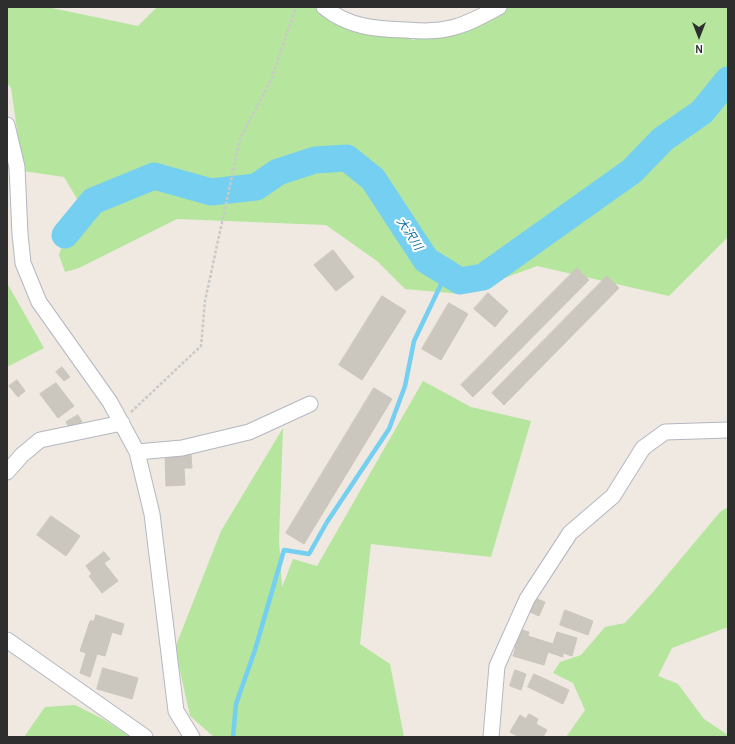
<!DOCTYPE html>
<html>
<head>
<meta charset="utf-8">
<style>
  body { margin:0 }
  #map { position:relative; width:735px; height:744px; overflow:hidden; background:#efe9e1; font-family:Karla,sans-serif }
  canvas { display:block }
  .frame { position:absolute; inset:0; border:8px solid #2e2e2e; pointer-events:none }
  .north { position:absolute; left:679px; top:16px; width:40px; height:40px; -webkit-text-stroke:3px #fff; paint-order:stroke; rotate:180deg; font-size:11px; font-weight:700; line-height:16px; text-align:center; color:#2e2e2e }
  .north::after { content:''; display:block; margin:auto; width:14px; height:18px; background:#2e2e2e; clip-path:polygon(50% 0,100% 100%,50% 72%,0 100%) }
</style>
</head>
<body>
<div id="map">
<canvas width="735" height="744"></canvas>
<div class="frame"></div>
<div class="north">N</div>
</div>
<script>
const g = document.querySelector('canvas').getContext('2d');
g.lineJoin = 'round';
function fill(path, color) { g.fillStyle = color; g.fill(path, 'evenodd'); }
function stroke(path, color, width, dash) { g.strokeStyle = color; g.lineWidth = width; g.lineCap = dash ? 'butt' : 'round'; g.setLineDash(dash || []); g.stroke(path); }
function drawText(font, color, halo, rows, align = 'center') {
  g.font = font + ' Karla,"Noto Sans JP",sans-serif'; g.lineWidth = 4; g.setLineDash([]); g.textBaseline = 'middle'; g.strokeStyle = halo; g.fillStyle = color; for (const [text, x, y, turn = 0] of rows) {
    g.save(); g.translate(x, y); g.rotate((+turn || 0) * Math.PI / 180); g.textAlign = isNaN(turn) ? turn : align; if (halo) g.strokeText(text, 0, 0); g.fillText(text, 0, 0); g.restore();
  }
}
fill(new Path2D(`
  M7 7H47L138 26 157 7H334L413 40 506 7H728V237L669 296 537 266 461 294 405 289 377 261 326 225 177 219 79 268 65 272 59 255 77 199 64 177 23 171 11 88 7 83Z
  M7 283 44 348 7 367Z
  M423 381 471 407 531 421 491 557 371 544 360 644 390 664 404 737H214L190 716 175 648 221 531 283 428 279 540 282 587 293 559 317 566Z
  M728 507V627L672 648 658 676 678 684 704 719 728 735V737H566L585 710 573 683 553 673 560 662 581 655 605 627 625 623 653 592 720 512Z
  M75 705 103 719 131 737H24L45 707Z`), '#b6e59e');
stroke(new Path2D(`
  M233 737 236 704 255 650 284 550 309 554 327 522 389 429 405 386 414 341 446 274`), '#75cff0', 4.5);
stroke(new Path2D(`
  M65 235 93 201 154 176 211 192 256 187 278 172 315 160 347 158 373 179 426 260 460 281 483 277 632 171 663 139 702 112 728 80`), '#75cff0', 27);
const building = new Path2D(`
  M333 250 354 277 336 291 314 265Z
  M577 268 589 280 473 397 461 385Z
  M607 276 619 288 504 405 492 393Z
  M488 293 508 311 495 327 474 309Z
  M382 296 406 311 362 380 339 365Z
  M449 303 468 314 441 360 422 349Z
  M62 367 70 377 64 381 56 372Z
  M17 380 25 391 18 397 9 386Z
  M56 383 74 406 58 418 40 394Z
  M374 388 392 399 304 544 286 533Z
  M78 415 82 422 71 430 66 422Z
  M191 454 192 468H184L185 485 166 486 165 456Z
  M51 516 80 536 66 556 37 535Z
  M104 552 110 559 104 563 118 581 102 593 89 576 92 574 86 566Z
  M532 597 545 602 539 616 526 610Z
  M565 610 593 621 588 635 560 625Z
  M96 615 124 624 121 635 112 632 105 656 97 654 90 677 80 673 86 653 80 651 90 621H94Z
  M518 629 529 632 528 636 553 644 557 632 577 638 572 656 563 653V657L548 652 544 665 513 656 516 647 512 646Z
  M103 668 138 678 132 699 97 689Z
  M515 670 526 674 521 690 510 686Z
  M534 674 569 690 563 704 528 687Z
  M529 714 538 719 536 724 547 730 543 737H519L510 732 520 715 526 719Z`);
fill(building, '#cbc7bf');
stroke(building, '#cbc5ba', 1);
const minor = new Path2D(`
  M324 7C348 27 375 29 405 30 421 31 436 32 451 28 468 24 484 15 499 7
  M7 125 17 167 20 234 23 263 39 302 110 402 137 452 152 514 176 711 192 737
  M137 452 182 448 249 432 310 404
  M7 472 22 455 40 440 122 423
  M7 640 145 737
  M491 737 497 666 527 599 570 533 613 496 643 448 665 432 728 430`);
stroke(minor, '#b4b7c1', 17);
stroke(new Path2D(`
  M131 412 201 346 205 301 240 139 271 80 296 7`), '#c9c9c9', 2.5, [3, 2]);
stroke(minor, '#fff', 15);
drawText('italic 12px', '#0d6fa3', '#fff', [
  ["大沢川",409,234,57]
]);
</script>
</body>
</html>
